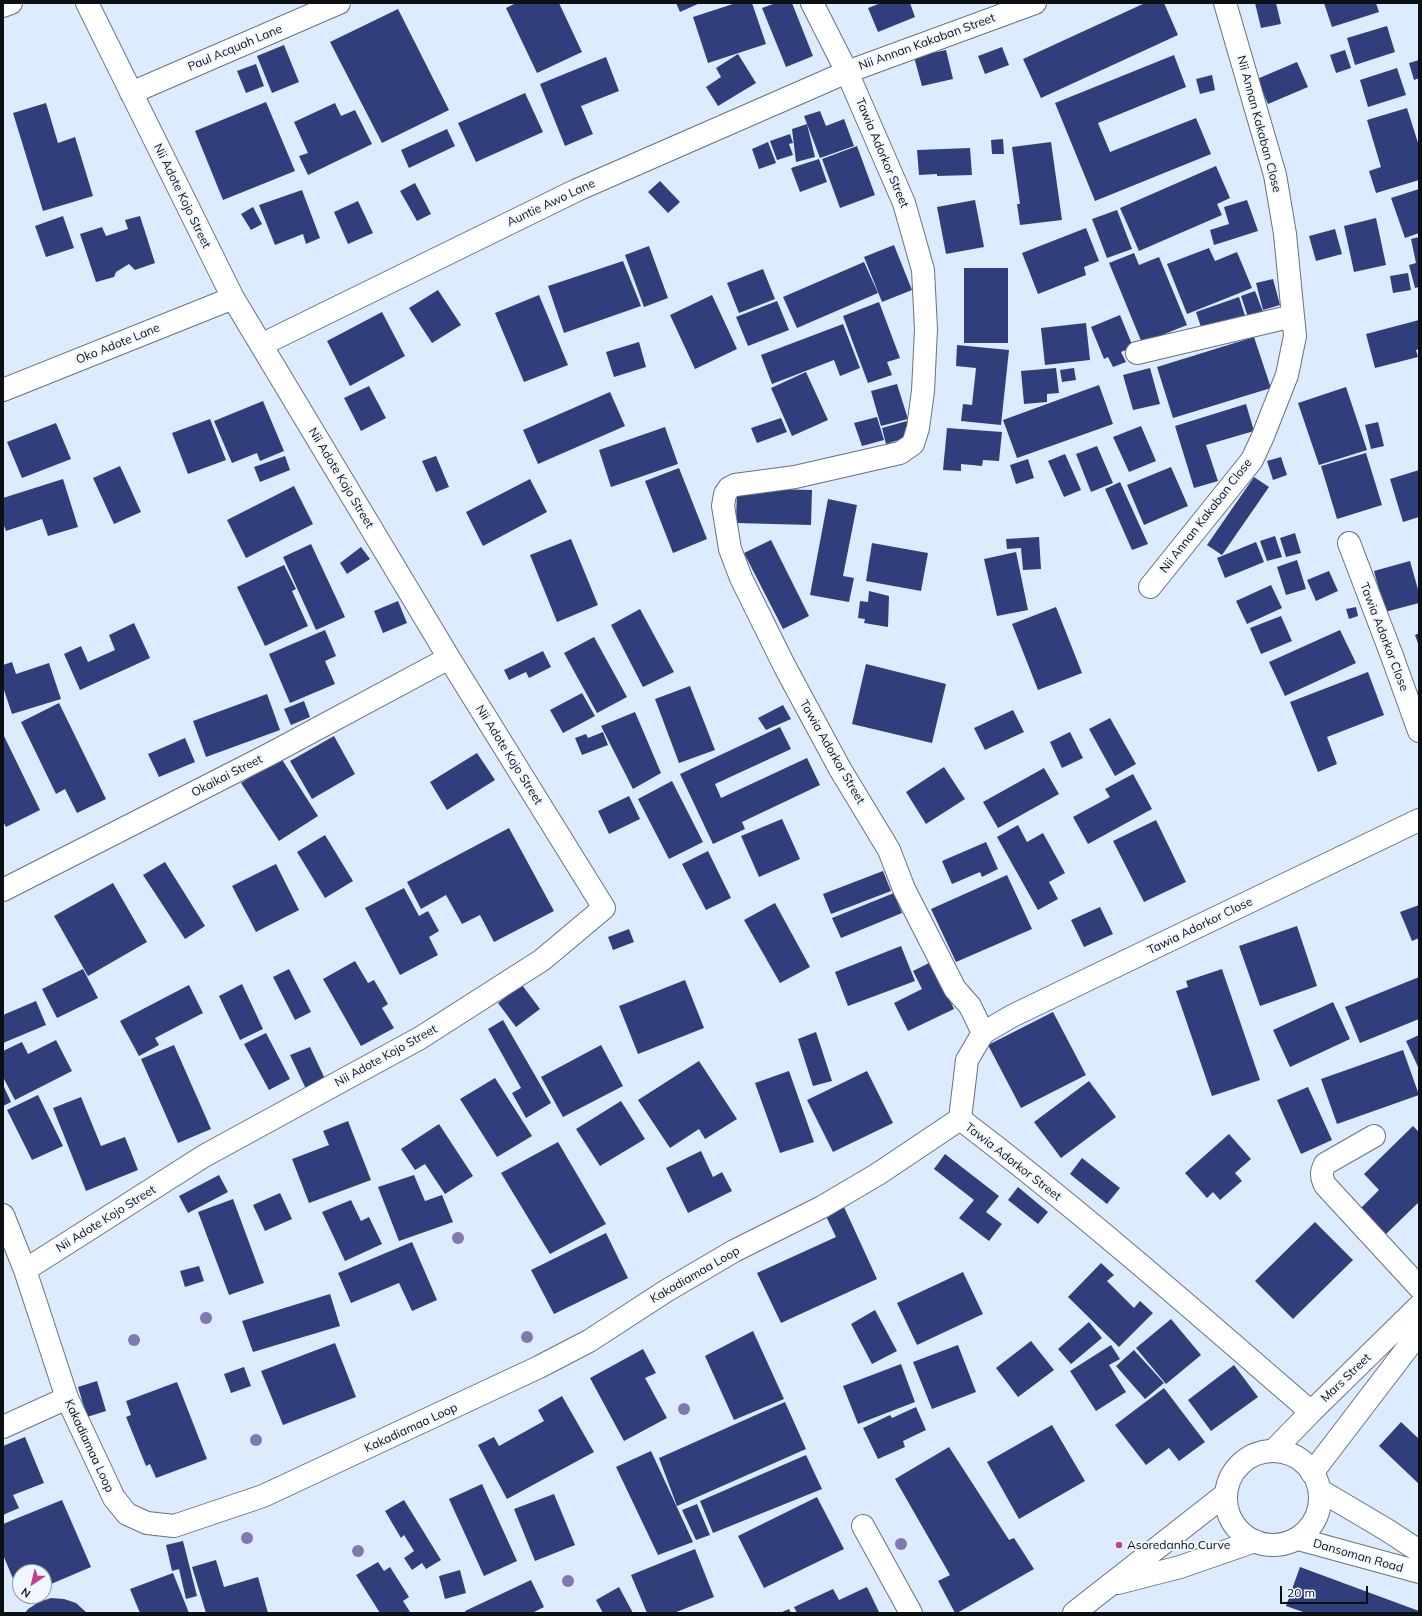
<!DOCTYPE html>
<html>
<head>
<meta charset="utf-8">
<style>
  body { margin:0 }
  #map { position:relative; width:1422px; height:1616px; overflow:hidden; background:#dcebfd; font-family:Mulish,sans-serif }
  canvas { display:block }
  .frame { position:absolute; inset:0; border:4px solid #0b1015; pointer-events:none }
  .north { position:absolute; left:12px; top:1564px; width:40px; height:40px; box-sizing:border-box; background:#f1f7fe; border:1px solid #959ba1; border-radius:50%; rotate:215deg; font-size:11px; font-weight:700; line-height:16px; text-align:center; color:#0b1015 }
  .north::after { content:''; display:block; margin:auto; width:14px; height:18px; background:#c0418c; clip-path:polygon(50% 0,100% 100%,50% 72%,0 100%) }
  .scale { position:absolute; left:1280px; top:1586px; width:88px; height:18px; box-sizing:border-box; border:2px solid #0b1015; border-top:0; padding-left:5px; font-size:12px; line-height:14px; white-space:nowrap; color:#0b1015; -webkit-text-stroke:3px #f1f7fe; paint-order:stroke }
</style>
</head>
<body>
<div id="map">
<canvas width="1422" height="1616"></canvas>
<div class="frame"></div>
<div class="north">N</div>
<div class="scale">20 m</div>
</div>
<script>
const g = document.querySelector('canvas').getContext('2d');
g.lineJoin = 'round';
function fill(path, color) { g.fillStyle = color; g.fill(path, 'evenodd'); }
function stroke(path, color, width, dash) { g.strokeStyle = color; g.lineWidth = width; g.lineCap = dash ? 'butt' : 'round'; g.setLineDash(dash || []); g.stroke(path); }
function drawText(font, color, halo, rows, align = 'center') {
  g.font = font + ' Mulish,sans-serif'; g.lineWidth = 4; g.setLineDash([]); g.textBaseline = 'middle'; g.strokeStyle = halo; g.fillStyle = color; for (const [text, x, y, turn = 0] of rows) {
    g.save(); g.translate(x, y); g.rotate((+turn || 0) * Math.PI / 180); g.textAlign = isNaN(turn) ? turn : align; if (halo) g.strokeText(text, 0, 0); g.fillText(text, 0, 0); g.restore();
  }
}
fill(new Path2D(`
  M516 3H559L582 52 537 73 506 8Z
  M676 3H700L680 12Z
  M736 3H752L766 44 708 63 693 17Z
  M776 3H792L813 56 786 67 762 8Z
  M881 3H910L915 17 878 32 868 8Z
  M1145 3H1164L1178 35 1041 98 1023 59Z
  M1255 3H1276L1281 24 1261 28Z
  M1324 3H1376L1379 12 1332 27Z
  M398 9 449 110 382 143 330 42Z
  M1387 26 1395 52 1355 65 1347 38Z
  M284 45 299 82 272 93 257 56Z
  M1002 47 1009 65 985 74 978 56Z
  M946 50 953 79 922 86 914 57Z
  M1345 50 1351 68 1336 73 1330 55Z
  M738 54 756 83 718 106 706 87 721 77 716 68Z
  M1174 55 1186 87 1098 123 1110 152 1196 118 1211 154 1095 201 1055 103Z
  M606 57 619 91 581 106 593 134 565 146 540 84Z
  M1419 60V78L1414 80 1409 63Z
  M1297 62 1308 87 1268 104 1257 79Z
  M256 64 264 86 246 93 237 71Z
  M1397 68 1406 95 1368 107 1360 80Z
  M1212 75 1215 90 1200 94 1196 79Z
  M525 93 543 132 476 162 458 123Z
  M266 102 295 171 223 200 195 131Z
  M46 103 58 143 75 137 93 196 43 211 13 113Z
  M335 103 341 116 355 110 372 144 308 175 299 156 308 153 294 122Z
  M1407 108 1419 146V180L1376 193 1369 171 1381 167 1367 120Z
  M820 111 826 126 844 119 854 146 820 158 804 116Z
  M807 124 815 157 796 162 792 129Z
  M447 129 455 146 409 168 401 150Z
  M790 134 793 143 789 144 793 155 777 160 770 141Z
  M1003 139 1004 154H992L991 140Z
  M768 142 776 163 759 169 752 149Z
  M1051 142 1062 220 1020 225 1017 204H1020L1012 147Z
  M857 146 875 195 840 208 822 159Z
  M970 148 972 175 937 176V174L919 175 917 150Z
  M819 159 827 182 800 192 791 168Z
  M1216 166 1230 198 1217 204 1222 215 1139 251 1120 208Z
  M660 181 680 202 668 213 648 192Z
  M415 183 431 214 417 221 400 191Z
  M1419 189V233L1405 238 1391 198Z
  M302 190 320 238 306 244 303 234 275 245 259 205Z
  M975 200 984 247 946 254 937 207Z
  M1247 200 1258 231 1214 245 1210 230 1229 224 1224 207Z
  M358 201 373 233 348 244 334 212Z
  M253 207 262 224 251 230 241 214Z
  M1117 210 1132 249 1107 258 1092 219Z
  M63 216 74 248 46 257 35 226Z
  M140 216 155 263 135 270 129 264 116 272 114 277 96 282 80 234 102 227 106 236 128 229 125 220Z
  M1376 218 1386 265 1354 272 1344 226Z
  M1086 228 1099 261 1084 267 1086 275 1038 294 1022 253Z
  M1335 229 1342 254 1316 261 1309 236Z
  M1419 237V287L1415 288 1409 265 1416 263 1411 239Z
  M894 245 912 290 882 302 864 257Z
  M649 246 668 298 644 307 625 255Z
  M1209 248 1215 261 1237 252 1252 288 1187 314 1167 264Z
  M1134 253 1139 265 1159 257 1187 325 1142 343 1109 263Z
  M623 261 641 306 564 333 548 286Z
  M864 262 878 293 797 328 783 297Z
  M964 268H1008V343H964Z
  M763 269 775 299 739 313 727 283Z
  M1408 273 1411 290 1393 293 1390 276Z
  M1273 279 1280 305 1263 310 1256 283Z
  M438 290 461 325 432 343 409 308Z
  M1255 291 1263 312 1248 317 1241 296Z
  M539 295 568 365 524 382 495 313Z
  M712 295 737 349 695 369 670 315Z
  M1239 297 1246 319 1203 333 1196 312Z
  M777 301 789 330 748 346 736 317Z
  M879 302 900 358 887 362 892 375 868 383 843 316Z
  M382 312 405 356 350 386 327 341Z
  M1120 315 1133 347 1121 352 1126 362 1113 367 1108 357 1104 359 1091 327Z
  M1419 320V349L1416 350 1418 357 1375 368 1366 334Z
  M1086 323 1090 360 1045 365 1041 328Z
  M843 324 860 368 840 376 834 360 772 384 761 355Z
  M1254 337 1271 388 1173 418 1157 367Z
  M639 342 646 367 614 377 606 352Z
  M957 345 1009 350 1001 425 961 421 963 404 972 405 976 368 956 366Z
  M1056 368 1059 393 1047 394V402L1024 404 1021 371Z
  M1074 368 1076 380 1062 382 1060 370Z
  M1150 368 1160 404 1133 410 1123 375Z
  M806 372 828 420 792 436 771 388Z
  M897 384 908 419 881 426 871 391Z
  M1099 385 1113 424 1017 458 1003 420Z
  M369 386 386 418 361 431 344 398Z
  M1346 387 1367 450 1319 465 1298 403Z
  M610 392 625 426 538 464 523 430Z
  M263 401 284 451 260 461 257 453 232 463 214 421Z
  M1246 404 1254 431 1206 445 1218 481 1194 488 1175 426Z
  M877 417 884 440 862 446 854 423Z
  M781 418 787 432 757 443 751 428Z
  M210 419 226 460 188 474 172 433Z
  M907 421 911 436 886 444 882 428Z
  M1378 422 1384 446 1371 449 1365 425Z
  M56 423 71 459 22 478 7 442Z
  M1141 426 1156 461 1129 472 1113 437Z
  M665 427 678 464 611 487 599 450Z
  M947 428 1002 432 999 461 983 460 982 466 961 464V471L943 470Z
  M1097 446 1113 483 1091 492 1076 454Z
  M1366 453 1382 505 1337 519 1321 466Z
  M1065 454 1081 490 1064 497 1048 461Z
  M285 456 290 470 260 482 254 467Z
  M436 456 449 487 436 492 422 461Z
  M1281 457 1287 475 1273 480 1267 461Z
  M1028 459 1034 478 1016 484 1010 465Z
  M120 466 141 512 114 524 93 478Z
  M1171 467 1188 506 1144 525 1127 485Z
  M679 468 707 539 673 553 645 481Z
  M1419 470V517L1403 522 1390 479Z
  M1254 477 1269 487 1222 555 1207 545Z
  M63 479 78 527 48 536 42 519 6 531 3 523V498Z
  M530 479 547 512 483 546 466 512Z
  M1120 482 1148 544 1132 550 1105 489Z
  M294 486 313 524 246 558 227 520Z
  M737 488 812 490 811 525 736 523Z
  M828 499 857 505 843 576 854 578 849 602 810 595Z
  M1295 533 1301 553 1286 557 1280 538Z
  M1275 536 1282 557 1267 561 1260 541Z
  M1039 537 1041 569 1023 570 1021 548 1007 549 1006 539Z
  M571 539 598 605 557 622 530 555Z
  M771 540 809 616 783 629 744 553Z
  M1256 542 1264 562 1225 578 1217 558Z
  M872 543 928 553 921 591 866 581Z
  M311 544 345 617 316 630 283 557Z
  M361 547 370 559 347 574 340 563Z
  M1016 552 1028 610 997 616 984 559Z
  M1297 560 1306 589 1286 595 1277 567Z
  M1410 561 1419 593V603L1385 612 1374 571Z
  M284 565 296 589 292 591 308 626 265 646 237 587Z
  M1329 571 1338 591 1316 601 1307 580Z
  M1271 585 1282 608 1247 624 1236 601Z
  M869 591 889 596 888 627 864 623 865 619 858 618 860 601 868 602Z
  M398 601 407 623 383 633 374 611Z
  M1056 607 1082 673 1038 690 1012 624Z
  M1356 607 1358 616 1349 619 1346 609Z
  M640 609 674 672 643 687 611 625Z
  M1281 616 1292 641 1261 654 1250 628Z
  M134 623 150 658 80 690 64 654 81 646 88 662 115 650 109 635Z
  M325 630 336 656 325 661 335 684 290 703 269 654Z
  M1340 630 1356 663 1285 696 1269 662Z
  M1419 633V646L1415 635Z
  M594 637 627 697 597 713 564 653Z
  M543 651 551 667 529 678 526 672 509 680 504 670Z
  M12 662 16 674 49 663 61 699 12 714 3 687V665Z
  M866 664 946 684 932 743 852 724Z
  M1368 672 1384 715 1327 737 1337 764 1318 772 1290 702Z
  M690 686 715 750 679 763 655 699Z
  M582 693 595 716 563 733 550 710Z
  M267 694 280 730 206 757 193 721Z
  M304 701 310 717 291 725 284 709Z
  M59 703 106 799 77 813 65 789 56 794 21 722Z
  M783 705 791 719 766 730 758 718Z
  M1013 710 1024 732 985 750 974 728Z
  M635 712 661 773 633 789 601 726Z
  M1110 718 1136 764 1115 776 1089 729Z
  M780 727 791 749 715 784 721 798 807 758 820 785 742 822 745 829 713 844 680 774Z
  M603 732 608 745 582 755 575 738 586 734 588 738Z
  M1070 732 1083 758 1062 768 1050 742Z
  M3 734 40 810 6 827 3 821Z
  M334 736 355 774 312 799 290 761Z
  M185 738 195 762 159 777 148 754Z
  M477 753 495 780 447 810 430 782Z
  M281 758 318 816 279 841 241 783Z
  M944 767 965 799 926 824 906 792Z
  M1044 768 1059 794 998 828 983 802Z
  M1133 774 1152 809 1088 844 1073 817 1110 797 1105 789Z
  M672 781 703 842 669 859 638 799Z
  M629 796 640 819 609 834 598 811Z
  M782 819 800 859 759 877 741 836Z
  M1156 820 1186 882 1144 902 1113 841Z
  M1018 825 1027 842 1043 833 1065 873 1049 882 1058 899 1038 910 997 837Z
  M509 828 554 911 494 942 480 915 462 924 446 895 421 909 407 882Z
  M325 835 353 881 325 898 297 852Z
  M986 842 998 869 982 877 980 872 952 884 942 861Z
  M708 851 731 898 706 910 682 864Z
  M165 862 205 926 185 939 143 875Z
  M276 864 299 910 256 932 232 886Z
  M883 871 891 891 831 914 823 894Z
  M1007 875 1032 929 956 962 931 909Z
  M113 883 147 942 88 976 54 916Z
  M404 888 419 916 428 911 439 931 429 937 438 955 400 975 365 908Z
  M894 893 902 913 841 938 832 918Z
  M775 903 810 967 780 983 744 920Z
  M1419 905V938L1412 941 1400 912Z
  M1100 907 1113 934 1084 947 1071 920Z
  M1297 926 1317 986 1260 1006 1239 946Z
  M629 929 634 942 613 950 608 937Z
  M901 946 915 981 848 1006 835 972Z
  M355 961 368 983 374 980 388 1004 382 1008 394 1028 361 1046 323 979Z
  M931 962 954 1009 908 1031 894 1003 922 989 913 971Z
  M83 969 98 998 57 1018 42 989Z
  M289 969 311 1012 295 1020 273 977Z
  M1222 969 1260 1080 1212 1096 1176 991 1188 987 1186 981Z
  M1419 977V1019L1360 1043 1345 1007Z
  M685 980 704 1028 638 1054 619 1006Z
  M242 984 263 1029 240 1040 219 996Z
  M189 985 203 1013 155 1038 159 1045 139 1056 120 1021Z
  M522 985 540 1009 516 1027 498 1003Z
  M36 1001 46 1025 3 1043V1015Z
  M1333 1002 1350 1039 1290 1067 1273 1030Z
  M1053 1012 1086 1075 1021 1108 988 1045Z
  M503 1020 551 1103 526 1118 512 1093 521 1088 488 1029Z
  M816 1032 832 1081 813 1086 798 1039Z
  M266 1033 290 1079 269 1090 244 1044Z
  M1419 1035V1069L1406 1041Z
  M56 1040 72 1071 15 1100 3 1077V1051L22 1042 28 1054Z
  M174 1045 211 1129 178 1143 141 1059Z
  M601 1045 623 1086 563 1117 541 1077Z
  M310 1047 326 1081 306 1089 290 1055Z
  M1403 1050 1419 1095 1337 1124 1321 1079Z
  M699 1061 737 1119 705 1139 699 1129 670 1148 638 1100Z
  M789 1071 814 1142 780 1153 755 1083Z
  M867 1071 893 1123 833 1152 807 1100Z
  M495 1078 532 1136 497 1157 460 1099Z
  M1089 1081 1116 1117 1061 1158 1034 1122Z
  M3 1085 11 1102 3 1106Z
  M1308 1087 1332 1140 1301 1154 1277 1100Z
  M38 1095 63 1146 32 1160 7 1110Z
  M81 1097 101 1146 125 1137 138 1170 86 1191 53 1108Z
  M621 1101 645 1139 600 1166 576 1129Z
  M348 1121 371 1180 309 1203 292 1159 329 1145 323 1131Z
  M439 1124 473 1176 445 1194 425 1164 415 1170 401 1149Z
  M1413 1126 1419 1132V1202L1386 1234 1361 1208 1379 1190 1364 1174Z
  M1229 1134 1251 1159 1235 1173 1242 1181 1220 1200 1213 1192 1207 1198 1185 1173Z
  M558 1142 606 1224 550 1254 501 1173Z
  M701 1151 713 1177 722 1172 732 1191 688 1213 666 1168Z
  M945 1154 999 1196 986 1212 1002 1224 989 1241 959 1218 974 1200 934 1169Z
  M1082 1158 1120 1188 1107 1204 1070 1174Z
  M219 1175 228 1192 188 1213 179 1196Z
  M414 1175 425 1201 442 1195 453 1222 399 1241 378 1187Z
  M1018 1187 1048 1212 1038 1224 1008 1200Z
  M280 1193 292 1219 265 1231 253 1205Z
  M233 1199 264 1283 229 1295 198 1212Z
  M351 1200 361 1221 369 1217 382 1244 345 1261 322 1212Z
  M844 1207 877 1279 781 1323 757 1273 836 1237 826 1216Z
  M1315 1222 1353 1260 1293 1319 1255 1281Z
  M606 1233 628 1278 554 1314 531 1270Z
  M412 1242 437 1300 412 1311 399 1283 351 1303 338 1273Z
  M1101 1263 1114 1275 1107 1281 1134 1308 1140 1301 1153 1313 1119 1347 1068 1297Z
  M199 1266 204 1281 185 1287 180 1271Z
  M963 1272 983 1314 917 1345 897 1303Z
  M330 1294 340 1326 253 1352 242 1321Z
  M875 1310 897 1351 872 1364 851 1324Z
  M1171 1319 1201 1355 1166 1384 1136 1348Z
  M1089 1322 1102 1338 1071 1364 1058 1349Z
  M753 1331 784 1399 734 1420 705 1356Z
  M1031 1341 1054 1370 1018 1397 996 1368Z
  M335 1343 356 1397 283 1425 261 1371Z
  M958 1345 976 1392 932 1409 913 1362Z
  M1111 1345 1120 1359 1109 1365 1126 1392 1096 1411 1070 1371Z
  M643 1349 656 1373 645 1378 667 1418 624 1441 590 1378Z
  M1134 1350 1164 1383 1145 1399 1116 1366Z
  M901 1364 915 1402 858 1424 843 1386Z
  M1234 1365 1258 1397 1211 1431 1188 1400Z
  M244 1367 251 1386 231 1393 224 1374Z
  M97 1381 106 1411 87 1417 78 1387Z
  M177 1382 207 1459 156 1478 150 1464 146 1466 126 1417 131 1415 126 1401Z
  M1164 1388 1205 1442 1179 1461 1169 1448 1146 1465 1115 1425Z
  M562 1396 594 1452 507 1499 478 1445 494 1437 499 1446 544 1421 538 1410Z
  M785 1402 806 1449 677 1506 659 1458Z
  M916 1407 926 1430 903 1441 905 1447 878 1459 863 1428 890 1415 892 1418Z
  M1401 1422 1419 1439V1484L1379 1446Z
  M1052 1425 1085 1481 1019 1519 987 1462Z
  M25 1437 44 1483 13 1495 19 1508 3 1515V1446Z
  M949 1447 1009 1540 1014 1538 1034 1569 957 1613H955L938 1581 950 1575 895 1479Z
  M651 1451 693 1542 658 1555 616 1467Z
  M806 1455 822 1489 713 1533 700 1501Z
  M482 1484 517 1561 484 1576 449 1499Z
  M554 1494 575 1545 535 1561 514 1509Z
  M817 1497 844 1549 764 1588 738 1536Z
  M62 1500 91 1567 44 1587V1572H20V1595L3 1555V1524Z
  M404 1500 441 1560 426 1569 422 1563 412 1570 404 1558 414 1551 404 1535 401 1538 385 1511Z
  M697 1504 710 1535 696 1540 682 1510Z
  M183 1541 197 1596 186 1599 179 1569 172 1571 166 1545Z
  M695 1549 714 1597 674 1613H647L631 1575Z
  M216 1560 224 1587 258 1577 268 1613H206L192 1567Z
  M378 1562 384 1571 390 1567 409 1597 403 1601 410 1612 408 1613H380L356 1575Z
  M1300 1567 1419 1611V1613H1306L1286 1606Z
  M460 1570 466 1593 445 1599 439 1576Z
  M173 1573 189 1613H140L130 1589Z
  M531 1580 544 1607 532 1613H466L465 1611Z
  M619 1587 633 1613H603L596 1600Z
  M867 1587 879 1612 876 1613H797L794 1607 833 1589 839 1600Z
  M51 1598 64 1599 76 1603 87 1613H25L28 1609 39 1602Z
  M789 1609 791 1613H780Z`), '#313e7c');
const minor = new Path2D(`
  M812 3 847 72 904 203 923 270 926 329 923 391 918 428 913 444 900 453 795 477 735 485 729 488 725 494 723 506 730 549 741 578 785 667 840 769 889 850 904 889 955 989 970 1006 983 1033
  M3 6 11 3
  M131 93 339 3
  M261 345 577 190 847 72 1035 3
  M1137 353 1293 316
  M3 390 233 298
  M1349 543 1392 656 1419 731
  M1150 587 1252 460 1263 436 1287 375 1295 336 1293 316 1285 234 1275 175 1225 3
  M3 890 270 754 449 658
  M960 1119 967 1060 983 1033 1012 1016 1419 820
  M960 1119C1081 1211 1196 1312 1311 1412
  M1374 1136 1325 1164C1321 1172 1321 1176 1325 1185L1419 1287
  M3 1215 25 1270 67 1398 114 1498 127 1514 147 1523 174 1526 263 1496 539 1367 589 1341 666 1291 734 1251 822 1207 878 1174 960 1119
  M25 1270 204 1156 420 1038 542 960 604 908 449 658 233 298 87 3
  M3 1427 67 1398
  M1274 1450 1311 1412 1419 1306
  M1312 1473 1419 1333
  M863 1526 911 1613`);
const major = new Path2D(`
  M1226 1498a47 47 0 1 1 94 0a47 47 0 1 1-94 0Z
  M1321 1491 1387 1530 1419 1551
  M1298 1539 1419 1572
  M1118 1583 1180 1567 1255 1541
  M1074 1613 1226 1494`);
stroke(minor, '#657281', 24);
stroke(major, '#657281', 24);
stroke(minor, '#fff', 22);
stroke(major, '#fff', 22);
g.fillStyle = '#8079af';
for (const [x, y] of [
  [458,1238],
  [206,1318],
  [527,1337],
  [134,1340],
  [684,1409],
  [256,1440],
  [247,1538],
  [901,1544],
  [358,1551],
  [568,1581]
]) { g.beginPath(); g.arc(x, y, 6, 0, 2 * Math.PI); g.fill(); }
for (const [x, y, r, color] of [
  [1119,1545,4,"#c0418c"]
]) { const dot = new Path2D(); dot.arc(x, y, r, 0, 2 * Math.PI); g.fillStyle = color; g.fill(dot); stroke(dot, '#f1f7fe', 1.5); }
drawText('12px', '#0b1015', '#f1f7fe', [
  ["Nii Annan Kakaban Street",927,42,-20],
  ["Paul Acquah Lane",235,48,-23],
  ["Nii Annan Kakaban Close",1259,124,75],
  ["Tawia Adorkor Street",882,153,67],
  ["Nii Adote Kojo Street",182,196,64],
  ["Auntie Awo Lane",551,203,-25],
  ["Oko Adote Lane",118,344,-22],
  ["Nii Adote Kojo Street",341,478,59],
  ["Nii Annan Kakaban Close",1206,516,-52],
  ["Tawia Adorkor Close",1384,637,69],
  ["Tawia Adorkor Street",832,752,60],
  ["Nii Adote Kojo Street",509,755,58],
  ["Okaikai Street",227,776,-27],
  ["Tawia Adorkor Close",1200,926,-26],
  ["Nii Adote Kojo Street",386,1056,-29],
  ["Tawia Adorkor Street",1013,1162,38],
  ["Nii Adote Kojo Street",106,1219,-32],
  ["Kakadiamaa Loop",695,1275,-30],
  ["Mars Street",1346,1378,-44],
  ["Kakadiamaa Loop",411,1428,-25],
  ["Kakadiamaa Loop",89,1446,65],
  ["Dansoman Road",1358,1556,16]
]);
drawText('12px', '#0b1015', '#f1f7fe', [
  ["Asoredanho Curve",1127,1545]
], 'left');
</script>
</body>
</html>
